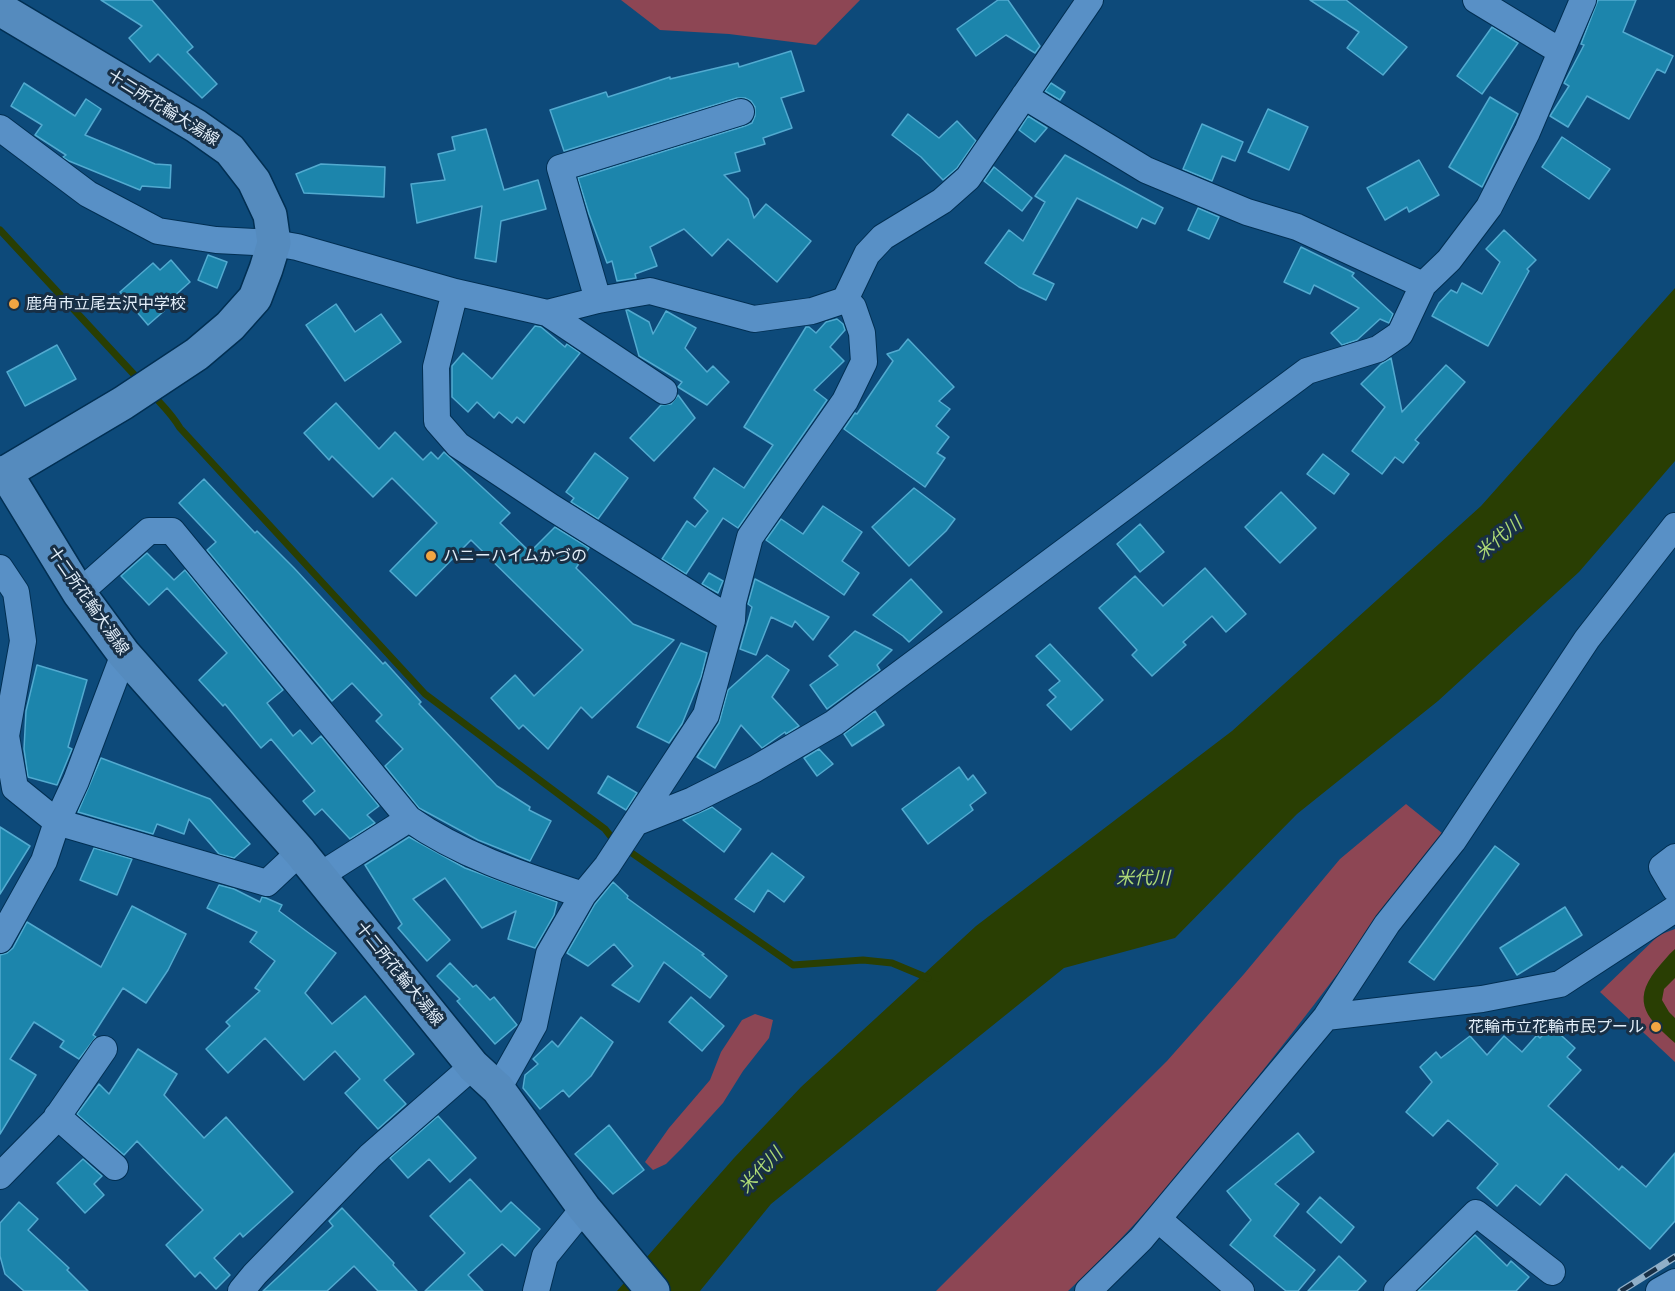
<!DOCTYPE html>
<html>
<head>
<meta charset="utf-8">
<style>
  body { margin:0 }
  canvas { display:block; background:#0d4a7a }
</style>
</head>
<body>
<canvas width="1675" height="1291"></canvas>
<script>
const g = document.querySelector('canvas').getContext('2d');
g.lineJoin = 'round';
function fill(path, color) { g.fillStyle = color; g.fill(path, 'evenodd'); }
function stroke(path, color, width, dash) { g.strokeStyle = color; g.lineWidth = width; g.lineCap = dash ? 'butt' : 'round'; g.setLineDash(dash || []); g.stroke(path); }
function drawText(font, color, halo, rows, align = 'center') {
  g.font = font + ' Montserrat,"Noto Sans JP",sans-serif'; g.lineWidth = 6; g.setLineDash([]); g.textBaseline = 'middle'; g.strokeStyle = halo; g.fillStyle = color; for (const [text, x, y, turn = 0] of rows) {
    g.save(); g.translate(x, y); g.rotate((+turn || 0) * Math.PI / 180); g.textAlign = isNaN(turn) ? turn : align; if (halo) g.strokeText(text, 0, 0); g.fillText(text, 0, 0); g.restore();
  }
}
fill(new Path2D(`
  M621 0H860L816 45 729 34 660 30Z
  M1406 804 1442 833C1374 925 1307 1017 1235 1105 1183 1170 1129 1235 1068 1291H936L1167 1061 1244 974 1340 859Z
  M1675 929V1062L1600 992 1659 935Z
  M755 1014 773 1020 769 1038 743 1071 723 1103 682 1148 666 1164 653 1170 645 1162 669 1128 710 1080 721 1052 742 1020Z`), '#8d4654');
fill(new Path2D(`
  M1675 288V461L1579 572 1438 701 1297 814 1175 938 1064 968 771 1204 700 1291H617L734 1158 801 1087 976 926 1232 731 1481 506Z
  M1675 949V978L1664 989 1662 1000 1669 1012 1675 1018V1043C1649 1020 1630 1003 1656 970 1662 963 1668 955 1675 949Z`), '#293e03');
stroke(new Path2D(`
  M0 230 141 382
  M153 395C163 406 172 414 180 428L425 694 605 829 616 843
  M626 849 793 965 863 960 892 963 928 978`), '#293e03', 7);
const building = new Path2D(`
  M101 0H152L193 47 187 52 217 84 202 98 158 54 150 62 129 38 142 26Z
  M998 0H1008L1040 46 1035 53 1006 35 976 56 957 29Z
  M1310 0H1346L1407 47 1383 75 1347 48 1359 32Z
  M1598 0H1636L1623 32 1673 56 1665 73 1657 69 1629 119 1587 96 1568 127 1550 116 1569 86 1564 83 1584 45 1581 44Z
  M1492 27 1518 43 1482 94 1457 76Z
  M791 51 804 91 781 98 792 128 763 138 765 144 735 153 740 171 724 175 748 199 754 218 766 204 811 241 777 282 728 239 712 256 684 229 650 247 657 266 635 274 636 278 617 281 612 261 607 263 589 214 578 178 745 126 752 123 755 116V107L751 101 745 98H737L564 151 550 110 606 92 608 97 670 77V79L738 63 739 67Z
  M24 83 75 116 86 99 101 109 85 135 155 164 171 165 170 188 142 186 140 190 69 161 63 157 66 155 35 135 42 125 11 106Z
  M1051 83 1065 92 1060 100 1045 91Z
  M1490 97 1518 114 1482 187 1449 167Z
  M1268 109 1308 127 1289 170 1248 152Z
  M908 114 939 138 957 121 976 141 957 168 943 180 921 157 892 135Z
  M1028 116 1047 128 1035 142 1019 130Z
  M1202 124 1243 142 1235 161 1222 156 1212 181 1183 169Z
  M486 129 504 190 538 180 546 209 501 221 496 262 475 258 482 206 417 223 411 184 445 180 438 154 455 150 452 137Z
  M1562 137 1610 169 1589 199 1542 167Z
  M1065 155 1163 208 1155 224 1142 218 1137 228 1077 198 1033 274 1054 284 1046 300 1019 287 985 263 1009 230 1023 241 1045 202 1035 196Z
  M1419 160 1439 195 1409 212 1407 207 1385 220 1367 188Z
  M321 164 385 167 384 197 304 193 296 174Z
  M994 167 1032 198 1022 211 984 181Z
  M1198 208 1219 217 1209 239 1188 230Z
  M1504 230 1536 260 1527 269 1529 271 1488 346 1432 316 1439 303 1451 290 1457 293 1462 283 1482 294 1500 262 1486 249Z
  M1301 247 1354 273 1352 276 1393 314 1389 323 1380 319 1357 340 1342 345 1331 333 1359 308 1314 285 1310 294 1284 282Z
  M208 255 227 262 217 288 198 280Z
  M171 260 190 282 161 308 164 311 148 325 120 292 153 263 160 270Z
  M336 304 355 332 381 314 401 342 345 381 306 325Z
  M626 310H628L649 322 653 334 666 311 696 328 685 348 707 372 713 366 729 382 707 405 678 387 682 382 639 356Z
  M837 319 843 324 845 330 830 347 844 361 814 390 827 400 738 528 723 518 686 574 662 559 687 521 695 527 708 511 694 498 714 468 744 488 773 445 744 427 806 327H809L816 333 826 322Z
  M535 326 541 327 565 347 567 344 580 353 524 423 517 417 512 423 499 412 494 418 477 402 468 412 452 397V366L463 353 492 379Z
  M908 339 954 387 939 401 950 409 936 426 949 437 937 453 945 458 925 487 844 429 855 413 857 414 893 361 887 354 899 350Z
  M57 345 76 379 25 406 7 372Z
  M1391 358 1402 412 1446 365 1465 382 1415 440 1419 443 1403 463 1395 457 1382 474 1352 451 1385 407 1361 384 1381 364Z
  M678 395 695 418 654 461 630 438 661 405 671 404Z
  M336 403 379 449 395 432 423 460 431 452 438 459 444 452 510 513 500 523 530 552 555 527 589 548 576 568 633 624 674 640 592 718 581 707 548 749 523 725 519 729 491 698 515 675 534 696 583 650 471 540 416 596 390 571 437 523 392 478 373 497 332 456 329 460 304 433Z
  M595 453 628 478 598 519 571 502 574 498 566 492Z
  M1323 454 1349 474 1334 494 1307 474Z
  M204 479 255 533 257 531 294 568 383 664 385 662 421 702 419 704 497 786 530 807 529 810 551 821 530 861 478 840 419 808 385 766 403 749 376 721 382 715 352 683 332 701 207 550 216 542 179 503Z
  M914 488 955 519 946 531 909 566 872 527Z
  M1281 492 1316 528 1280 563 1245 527Z
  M823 506 862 532 842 561 859 573 844 595 766 540 781 519 803 534Z
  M1140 524 1164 552 1140 572 1117 544Z
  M147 553 174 580 185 570 283 690 267 703 293 736 300 730 312 744 321 736 379 806 367 815 375 823 350 839 322 809 315 815 303 801 315 791 271 739 261 748 225 704 223 706 199 680 227 653 167 588 149 605 121 576Z
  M1205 568 1246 614 1226 632 1212 616 1183 642 1186 645 1152 676 1132 655 1137 650 1099 608 1135 576 1163 606Z
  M709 573 723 581 718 593 702 584Z
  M755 579 829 617 813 640 795 621 792 627 771 617 756 655 740 649 752 607 748 604Z
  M911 579 942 612 909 642 903 636 873 615Z
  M855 631 892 650 877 665 880 670 827 709 810 685 838 665 829 656Z
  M681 643 707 653 701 677 682 724 669 743 637 727Z
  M1050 644 1103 700 1071 730 1047 705 1056 697 1049 690 1060 681 1036 656Z
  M767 655 789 670 772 697 799 726 786 734 785 732 762 748 741 725 715 768 697 757 719 723 728 690Z
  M37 665 87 680 68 747 72 749 57 785 28 777 24 749 26 711Z
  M875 711 884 725 852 746 844 734Z
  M819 749 833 764 817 776 804 758Z
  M101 758 210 799 250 844 234 858 219 854 189 819 184 834 157 824 153 834 78 812Z
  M959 767 968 780 973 775 986 793 970 805 973 810 928 844 902 809Z
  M608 776 637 793 626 810 598 793Z
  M712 807 741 829 724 852 683 820Z
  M0 827 30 846 0 894Z
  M409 837 465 868 557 902 554 915 535 948 508 939 516 911 482 928 445 878 413 899 450 940 427 961 398 928 402 924 365 865Z
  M1495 846 1519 864 1434 980 1409 962Z
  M94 848 132 859 117 895 80 880Z
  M772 853 804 877 784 902 768 890 754 912 735 899Z
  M613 882 628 896 627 898 704 954 702 955 727 976 710 998 664 962 639 1002 612 985 633 966 614 944 588 966 567 953 595 904Z
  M219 885 234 889 260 902 262 897 266 898 282 905 279 911 336 953 305 993 332 1024 365 996 414 1054 384 1080 406 1104 378 1129 345 1093 360 1079 335 1051 304 1080 265 1038 228 1073 206 1049 230 1026 226 1022 260 991 255 988 275 961 250 942 257 932 207 908Z
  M132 906 186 934 168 970 146 1003 123 988 93 1035 96 1037 79 1059 60 1047 64 1041 34 1022 10 1059 36 1075 0 1134V955L7 953 13 948 27 922 101 967Z
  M1565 907 1582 935 1517 975 1500 948Z
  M450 963 473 987 476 985 490 1000 494 997 517 1025 495 1044 457 1001 460 999 437 976Z
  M691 997 724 1026 702 1051 669 1022Z
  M581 1017 613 1042 591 1076 569 1097 563 1090 540 1109 523 1088 525 1075 538 1064 533 1059 552 1041 558 1047Z
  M1551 1026 1575 1048 1567 1057 1581 1070 1548 1106 1619 1170 1622 1166 1646 1187 1675 1153V1221L1650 1249 1566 1174 1540 1205 1516 1185 1497 1206 1477 1188 1498 1164 1448 1120 1433 1136 1406 1112 1432 1082 1420 1067 1436 1052 1441 1058 1470 1036 1487 1055 1504 1036 1522 1052 1537 1035 1540 1038Z
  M138 1049 177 1074 164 1095 204 1138 226 1117 293 1192 243 1237 240 1233 214 1258 230 1275 216 1289 200 1272 195 1277 166 1245 203 1210 137 1141 124 1155 77 1114 99 1084 109 1094Z
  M438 1116 476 1158 450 1182 429 1159 408 1178 390 1158Z
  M609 1125 644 1170 613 1194 575 1154Z
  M1298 1133 1314 1152 1275 1184 1299 1204 1274 1236 1315 1270 1298 1291H1286L1230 1245 1251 1220 1227 1191Z
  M83 1159 102 1176 94 1184 104 1195 85 1213 57 1183Z
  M470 1179 501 1212 511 1202 540 1229 515 1256 502 1244 468 1275 483 1291H425L465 1253 430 1216Z
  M1320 1197 1354 1227 1341 1243 1307 1212Z
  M19 1202 38 1219 28 1230 69 1268 67 1270 88 1291H24L5 1274 0 1256V1223Z
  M342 1208 394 1263 393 1265 417 1291H378L354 1266 327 1291H263L333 1226 329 1221Z
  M1475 1235 1507 1266 1511 1261 1529 1277 1516 1291H1418Z
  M1339 1256 1366 1281 1357 1291H1308Z`);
fill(building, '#1c85ac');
stroke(building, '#52aad0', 1.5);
const minor = new Path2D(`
  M1476 0 1560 51
  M1024 96 1146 170 1247 212 1297 227 1423 285
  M0 128 88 194 158 231 216 240 274 243 297 247 455 292 547 313 598 300 650 291 754 319 812 311 845 300 867 254 883 237 942 201 968 178 1090 0
  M455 292 436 367 437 421 458 445 551 507 732 620
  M598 300 560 168 741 112
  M547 313 664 391
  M0 568 16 592 23 641 6 736 15 788 57 822 267 883 300 852
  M79 593 149 531H172L409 819 319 876
  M409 819C462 856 522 875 583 895
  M635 823 693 800 755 769 834 723 1307 371 1378 349 1400 334 1423 285 1449 260 1489 207 1527 132 1583 0
  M1675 857 1662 867 1675 889
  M0 940 44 861 57 822 76 781 124 654
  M1326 1017 1482 999 1560 984 1675 909
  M498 1089 534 1025 549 954 583 895 607 866 706 715 732 620 733 602 750 537 845 401 864 362 862 333 853 307 845 300
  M57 1116 115 1167
  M0 1176 55 1120 104 1049
  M1158 1219 1241 1291
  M241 1291 255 1274 370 1156 473 1066
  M536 1291 545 1256 584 1208
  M1088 1291 1141 1239 1326 1017 1387 924 1453 841 1587 639 1675 526
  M1397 1291 1476 1213 1552 1272
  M1659 1291 1675 1282`);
const major = new Path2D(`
  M0 9 196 126 230 150 254 181 270 215 274 243 266 269 255 298 230 326 197 354 123 403 0 476
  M5 472 79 593 124 654 300 852 473 1066 498 1089 584 1208 653 1291`);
stroke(minor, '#012f53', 28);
stroke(major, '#012f53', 36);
stroke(minor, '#5890c6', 26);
stroke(major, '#558bbe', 33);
const rail = new Path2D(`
  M1621 1291 1675 1257`);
stroke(rail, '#90afc8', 7);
stroke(rail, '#182f45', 4.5, [14]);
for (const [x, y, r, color] of [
  [14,304,6,"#f2a542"],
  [431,556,6,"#f2a542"],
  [1656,1027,6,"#f2a542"]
]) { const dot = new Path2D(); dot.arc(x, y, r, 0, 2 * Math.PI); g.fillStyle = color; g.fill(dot); stroke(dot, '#182f45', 2); }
drawText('16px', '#e2eef9', '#182f45', [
  ["十二所花輪大湯線",163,108,32],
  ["十二所花輪大湯線",88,601,55],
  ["十二所花輪大湯線",399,974,51]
]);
drawText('16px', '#e2eef9', '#182f45', [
  ["鹿角市立尾去沢中学校",26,304],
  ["ハニーハイムかづの",443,556],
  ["花輪市立花輪市民プール",1644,1027,"right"]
], 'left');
drawText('italic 18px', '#add976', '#182f45', [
  ["米代川",1499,539,-40],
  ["米代川",1143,879],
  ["米代川",761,1171,-47]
]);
</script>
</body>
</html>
